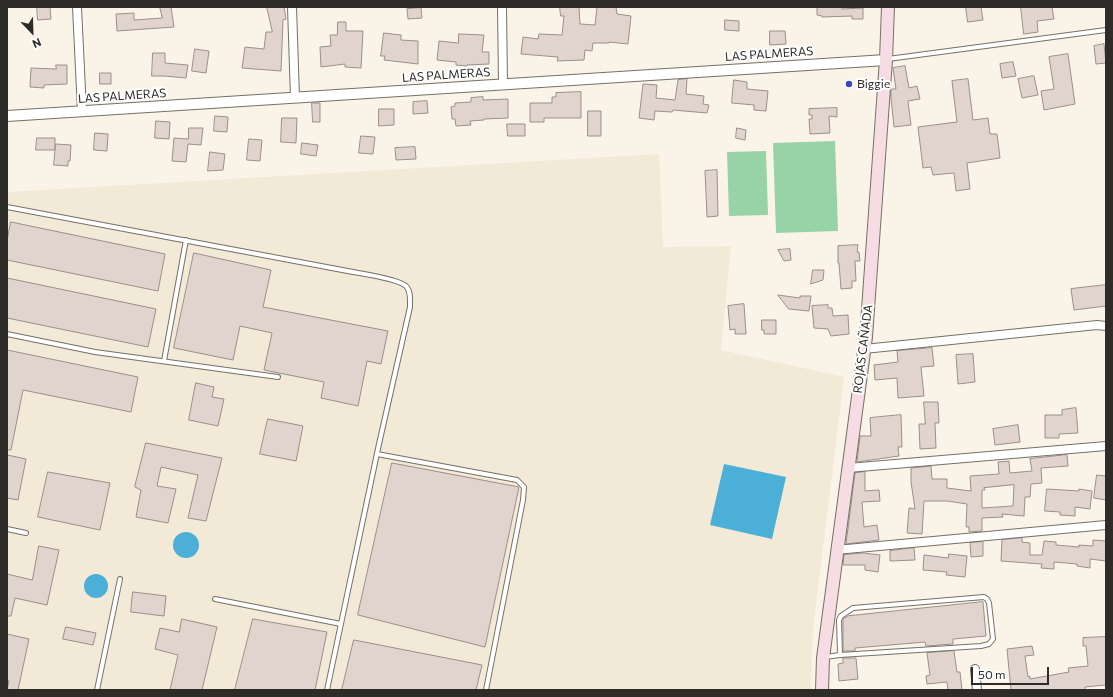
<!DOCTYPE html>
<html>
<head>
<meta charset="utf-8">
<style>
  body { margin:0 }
  #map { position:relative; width:1113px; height:697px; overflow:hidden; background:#faf4e8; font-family:Commissioner,sans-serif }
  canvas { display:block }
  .frame { position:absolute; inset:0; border:8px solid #2e2c28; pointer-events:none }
  .north { position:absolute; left:12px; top:12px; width:40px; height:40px; -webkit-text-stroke:3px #fff; paint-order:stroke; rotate:157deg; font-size:11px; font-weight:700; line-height:16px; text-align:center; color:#2e2c28 }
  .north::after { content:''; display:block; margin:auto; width:14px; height:18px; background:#2e2c28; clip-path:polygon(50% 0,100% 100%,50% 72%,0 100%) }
  .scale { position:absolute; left:971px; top:667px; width:78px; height:18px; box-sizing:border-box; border:2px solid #2e2c28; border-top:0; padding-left:5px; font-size:12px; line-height:14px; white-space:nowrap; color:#2e2c28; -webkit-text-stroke:3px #fff; paint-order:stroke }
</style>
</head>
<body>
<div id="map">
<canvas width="1113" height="697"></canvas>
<div class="frame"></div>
<div class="north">N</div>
<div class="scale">50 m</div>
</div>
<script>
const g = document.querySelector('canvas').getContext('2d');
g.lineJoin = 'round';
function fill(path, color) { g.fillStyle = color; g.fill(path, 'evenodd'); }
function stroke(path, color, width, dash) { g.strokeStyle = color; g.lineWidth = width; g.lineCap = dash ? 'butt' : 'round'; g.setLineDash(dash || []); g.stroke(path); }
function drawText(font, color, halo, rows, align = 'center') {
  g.font = font + ' Commissioner,sans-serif'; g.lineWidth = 4; g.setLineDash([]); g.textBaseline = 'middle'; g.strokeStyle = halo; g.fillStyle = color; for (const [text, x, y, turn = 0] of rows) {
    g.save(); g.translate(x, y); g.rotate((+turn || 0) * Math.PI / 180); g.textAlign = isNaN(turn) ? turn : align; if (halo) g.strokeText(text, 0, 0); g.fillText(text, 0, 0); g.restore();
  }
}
fill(new Path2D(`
  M659 154 663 247 731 246 721 350 844 377 813 629 811 690H7V192Z`), '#f2e9d6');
fill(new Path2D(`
  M835 141 838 231 776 233 773 143Z
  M766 151 768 215 729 216 727 152Z`), '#97d3a6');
fill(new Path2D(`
  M724 464 786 477 772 539 710 525Z
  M173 545a13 13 0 1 1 26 0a13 13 0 1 1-26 0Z
  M84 586a12 12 0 1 1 24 0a12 12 0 1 1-24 0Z`), '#4cafd7');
const building = new Path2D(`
  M37 7H50L51 19 38 20Z
  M160 7H171L174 27 117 31 116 14 134 13V20L162 18Z
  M267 7H284L286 19 283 20 281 71 242 68 245 47 264 49 266 32H272Z
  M560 7H579L580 24 595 25 597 7H616L617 14 631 16 628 44 609 42V43H593L592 51 585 50 584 60 557 61 558 57 521 54 523 37 538 39 539 34 562 35 564 16H561Z
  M842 7V9L863 8V19H852V16L822 17V16L817 15V8Z
  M966 7H981L983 20 968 22Z
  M1021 7H1052L1054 19 1037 21 1038 32 1024 34Z
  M421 8 422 18 408 19 407 9Z
  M725 20 739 21V31L725 30Z
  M338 22H346V31H363L361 68 345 67V64L321 67 320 47 331 46 330 35H337Z
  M770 31H785L786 44 770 45Z
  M384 33 401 35V40L418 41V64L384 60 385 56H381Z
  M459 34 484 35 482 52H489V64L467 65V66L456 65V62L437 60 439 41 458 43Z
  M1104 44 1106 63 1096 64 1094 46Z
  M195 49 209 51 206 73 192 71Z
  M153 53H165V63L188 65 186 78 164 76H152Z
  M1068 54 1075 104 1044 110 1041 91 1054 89 1049 57Z
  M1013 62 1016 76 1002 78 1000 64Z
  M56 65H67V84L44 85V88L30 87 31 68 56 69Z
  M905 66 909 88 917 86 920 99 908 101 911 125 894 127 891 98V89H896L893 68Z
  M100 73H111V84H100Z
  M1034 76 1038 95 1022 98 1018 79Z
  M687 79 686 94 704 96 703 104 709 105 707 113 673 110 672 112 655 111 654 120 639 118 643 84 657 85 656 98 675 100 678 80Z
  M968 79 973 120 988 118 990 134H997L1000 158 967 163 970 189 956 191 954 173 933 175 931 167 923 168 918 127 957 122 952 81Z
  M734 80 747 82V89L768 91 766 111 754 110V105L732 103Z
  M581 92V118H544V122H530V103H552V97H556V93Z
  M483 97V100L508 99V118L484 119V120L470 121 471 125 456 126 455 119H452L451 107 455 106V103L471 102V98Z
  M427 101 428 113 413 114V102Z
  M312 103H320V122H313Z
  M837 108V117L829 116 830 133 810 134 809 119H812V115H809V109Z
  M379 109H394V125L379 126Z
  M588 111H601V136H588Z
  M215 116 228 117 227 132 214 131Z
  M282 118H297L296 143 281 142Z
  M156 121 170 122 169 139 155 138Z
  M507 124H525V136H508Z
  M189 128H203L201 145 188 144 186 162 172 161 174 138 188 139Z
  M737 128 746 130 745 140 736 138Z
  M95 133 108 134 107 151 94 150Z
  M361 136 375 137 373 154 359 153Z
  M37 138H55V150H36Z
  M249 139 262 140 260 161 247 160Z
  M302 143 318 145 316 156 301 154Z
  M56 144 71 145 70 161H68V166L54 165Z
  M415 147 416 159 396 160 395 148Z
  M210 152 225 154 223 170 208 171Z
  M717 170 718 216 707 217 705 171Z
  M11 222 165 254 158 291 7 260V241Z
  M858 245 857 252H859L860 261H855L856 281H852V288L841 289 839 263H838V246Z
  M790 249 791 260 784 261 778 250Z
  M194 253 271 270 263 307 388 331 381 364 367 361 358 406 321 398 324 382 264 370 272 333 240 326 233 360 174 348Z
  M813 270H824L823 280 811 284Z
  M7 278 156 309 148 347 7 318Z
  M1106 285V306L1074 310 1071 289Z
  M778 295 800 298V296H811L809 311 789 309Z
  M744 304 746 334H735V329L730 330 728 306Z
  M828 305V308H832L833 316 848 315 849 334 831 336 828 329 814 328 812 306Z
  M762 320H776V334H764V330H762Z
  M932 348 934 366 921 367 924 396 898 398 897 378 875 380 874 365 898 362 897 351Z
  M7 350 138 377 131 412 23 390 11 450H7Z
  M973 354 975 382 958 384 956 355Z
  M196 383 214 387 212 397 224 399 218 426 189 420Z
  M924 402H938L939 423H935L936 448 920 449 919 424H925Z
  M1076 408 1078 433 1059 434V438H1045V415H1062V410Z
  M901 415 902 447H898L899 456 857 462 860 436H871L870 418Z
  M268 419 303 426 296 461 260 454Z
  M1018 425 1020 442 995 445 993 429Z
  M146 443 222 458 206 521 188 518 198 475 161 467 157 486 176 489 168 523 136 517 141 490 135 487Z
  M7 455 26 459 18 500 7 498Z
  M1067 455 1068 466 1041 468 1042 483 1031 484 1030 497H1025L1024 516 1002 514 1003 517 982 518V531L969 532V527H966L967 504 947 501H924L922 534 907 533 909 508 915 509 911 482V468L931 466 932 479H947V488L971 491 970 476 999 474 998 462 1009 461 1010 473 1032 471 1030 459ZM1014 485 1013 506 982 508V490H985L984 488Z
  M392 463 519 487 485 647 358 615Z
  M48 472 110 483 100 530 38 517Z
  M865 472V491L879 490 880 501 862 502 864 527 877 525 879 540 846 544 855 473Z
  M1097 475 1106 476V500L1094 498Z
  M1047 489 1079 491V489L1092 491 1090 509 1075 507V516L1060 515V512L1045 511Z
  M1022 538V542L1030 543V555H1042L1044 541 1056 542V545L1079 547V545L1093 546V540L1106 541V561L1090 559V568L1077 566V564L1054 562V569L1041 568 1042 564 1001 561 1002 540Z
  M983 542V556L971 557 970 543Z
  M39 546 59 550 47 605 15 598 11 616H7V574L32 580Z
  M914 548 915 560 890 561V551Z
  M863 553 880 555 878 572 865 570V565H843L844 555Z
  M949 554 967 556 965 577 946 575 947 572 923 570 924 555 948 558Z
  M133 592 166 596 164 616 131 612Z
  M983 602 986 636 953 639V644L926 646 925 642 855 648V651H843V619L848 616Z
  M182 619 217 627 202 690H170L178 655 155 649 160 628 179 632Z
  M253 619 327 632 315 690H235Z
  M66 627 96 633 93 645 63 639Z
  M7 634 29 639 18 690H7L9 681 7 680Z
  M1106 637V685L1085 687V690H1011L1007 649 1032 646 1034 655 1025 656 1028 677 1030 676V679L1069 672 1068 668 1088 666 1086 646H1083V638Z
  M354 640 482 665 476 690H342Z
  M954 651 957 672H960L962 690H948L947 682 927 684 926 676 930 675 927 653Z
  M843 658H856L858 679 839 681 838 664 843 663Z`);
fill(building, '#e1d3ce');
stroke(building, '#9c8f8a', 1);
const service = new Path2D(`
  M888 59 1106 30
  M7 207 353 272C364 274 398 279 406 286 411 291 410 300 410 307L379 444 327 690
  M7 334 95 352 278 377
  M164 361 186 240
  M377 454 517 480 524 487 523 500 486 690
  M7 529 26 533
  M215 599 341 624
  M825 657 840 655 981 646 989 644 993 639 989 603 987 599 984 597 853 608 841 616 839 620 840 655
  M97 690 120 579`);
const minor = new Path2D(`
  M77 7 82 111
  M292 7 295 98
  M502 7 503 84
  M864 349 1097 325 1106 326
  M848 468 1106 446
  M836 550 1106 525
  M975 669 977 690`);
const tertiary = new Path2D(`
  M7 116 886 60`);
const secondary = new Path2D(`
  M822 690 823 658 866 337 886 60 888 7`);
stroke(service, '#757066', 6);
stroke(minor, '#757066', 10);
stroke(tertiary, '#757066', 12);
stroke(secondary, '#757066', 14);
stroke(service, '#fff', 4);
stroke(minor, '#fff', 8);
stroke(tertiary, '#fff', 10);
stroke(secondary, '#f5dde3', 12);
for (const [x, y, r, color] of [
  [849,84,4,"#3f45ba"]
]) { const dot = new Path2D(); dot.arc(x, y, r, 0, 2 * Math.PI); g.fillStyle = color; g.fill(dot); stroke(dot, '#fff', 1.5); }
drawText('12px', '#2e2c28', '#fff', [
  ["LAS PALMERAS",769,54,-4],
  ["LAS PALMERAS",446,75,-4],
  ["LAS PALMERAS",122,96,-4],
  ["ROJAS CAÑADA",863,349,-83]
]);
drawText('12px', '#2e2c28', '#fff', [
  ["Biggie",857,84]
], 'left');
</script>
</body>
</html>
